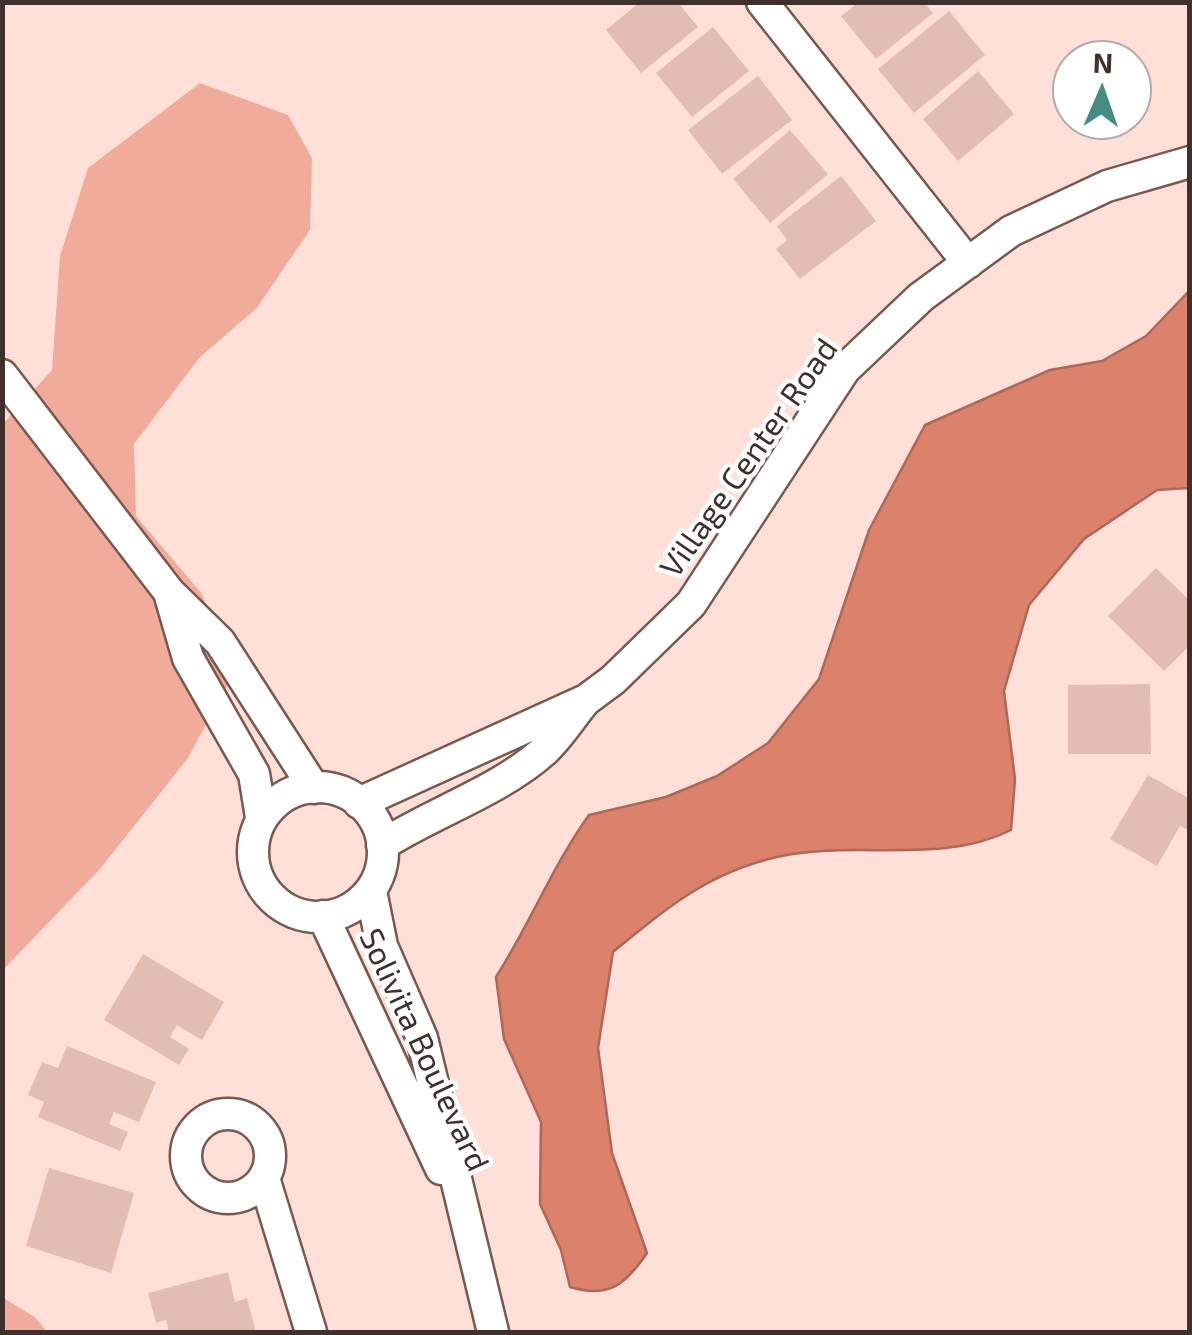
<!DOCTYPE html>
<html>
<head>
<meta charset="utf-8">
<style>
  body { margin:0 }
  #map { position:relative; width:1192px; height:1335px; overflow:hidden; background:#ffdfd7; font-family:"Exo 2",sans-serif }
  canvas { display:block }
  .frame { position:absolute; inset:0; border:5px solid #3f302d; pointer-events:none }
  .north { position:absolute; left:1052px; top:40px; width:100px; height:100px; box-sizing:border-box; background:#fff; border:2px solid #b2acab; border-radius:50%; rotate:2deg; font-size:28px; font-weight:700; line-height:40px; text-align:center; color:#3f302d }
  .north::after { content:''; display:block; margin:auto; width:35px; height:45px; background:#468c83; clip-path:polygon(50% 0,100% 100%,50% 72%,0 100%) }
</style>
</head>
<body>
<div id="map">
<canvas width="1192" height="1335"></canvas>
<div class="frame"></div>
<div class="north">N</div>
</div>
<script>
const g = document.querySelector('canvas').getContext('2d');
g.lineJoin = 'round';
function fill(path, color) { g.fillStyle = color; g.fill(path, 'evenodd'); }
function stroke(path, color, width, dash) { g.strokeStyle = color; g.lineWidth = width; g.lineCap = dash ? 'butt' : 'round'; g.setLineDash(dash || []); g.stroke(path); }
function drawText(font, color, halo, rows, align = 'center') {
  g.font = font + ' "Exo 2",sans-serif'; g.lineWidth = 9; g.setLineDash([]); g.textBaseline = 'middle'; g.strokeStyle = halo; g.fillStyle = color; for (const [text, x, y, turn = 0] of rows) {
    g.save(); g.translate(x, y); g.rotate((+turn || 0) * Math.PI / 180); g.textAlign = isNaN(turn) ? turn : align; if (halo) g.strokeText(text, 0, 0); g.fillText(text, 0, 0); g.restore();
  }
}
fill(new Path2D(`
  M200 83 288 115 312 158 310 230 256 309 200 357 134 444 136 516 202 594 233 675 188 758 100 869 3 970 2 425 52 370 60 256 88 168Z
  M2 1297 36 1318 47 1332H3Z`), '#f0ab9b');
const water = new Path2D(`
  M1189 291V488L1157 490 1084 539 1029 605 1004 691 1015 779 1011 830C940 866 854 839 777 857 707 873 667 908 613 952L598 1048 612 1153 647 1253C626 1284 609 1299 570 1287L561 1250 540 1204 541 1122 504 1039 496 977C530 924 553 865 589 815L666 797 717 776 768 743 819 679 869 530 925 425 1050 370 1102 361 1146 336Z`);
fill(water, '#dc816b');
stroke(water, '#ad6958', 2.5);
fill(new Path2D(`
  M640 2H683L680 5 698 27 641 73 606 30Z
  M858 3H925L933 13 876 59 841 16Z
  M949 11 985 55 914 113 878 69Z
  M713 27 749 71 692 117 656 73Z
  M978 71 1014 114 958 161 923 119Z
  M758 76 792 120 722 174 688 130Z
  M790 130 828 174 770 223 733 179Z
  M841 176 876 221 800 279 776 249 787 240 777 226Z
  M1156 568 1190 601V645L1164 671 1108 616Z
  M1150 684 1151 754H1068V685Z
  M1148 775 1190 799V831L1180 826 1157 866 1110 839Z
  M143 954 224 1002 202 1040 177 1025 170 1037 189 1049 179 1065 104 1020Z
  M67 1046 156 1082 139 1122 114 1112 109 1124 128 1132 120 1151 38 1117 44 1102 28 1095 42 1062 58 1068Z
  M49 1168 134 1193 111 1273 26 1246Z
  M228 1272 235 1302 247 1298 256 1332H169L166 1320 156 1323 148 1293Z`), '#e3bdb4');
const minor = new Path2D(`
  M762 2 968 263
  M2 375 169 592 220 642 314 788
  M170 596 188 658 254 774 261 817
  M253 852a65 65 0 1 1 130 0a65 65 0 1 1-130 0Z
  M359 803 586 700 613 680 691 604 845 369 921 297 1011 231 1107 186 1190 162
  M382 845C434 812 499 791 544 751 559 737 571 718 584 702
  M371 891 382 946 422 1038 493 1332
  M323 916 441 1169
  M186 1156a42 42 0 1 1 84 0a42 42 0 1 1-84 0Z
  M264 1178 311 1332`);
stroke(minor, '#795850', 35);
stroke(minor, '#fff', 30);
drawText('32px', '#3f302d', '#fff', [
  ["Village Center Road",749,458,-55],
  ["Solivita Boulevard",424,1050,65]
]);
</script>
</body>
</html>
